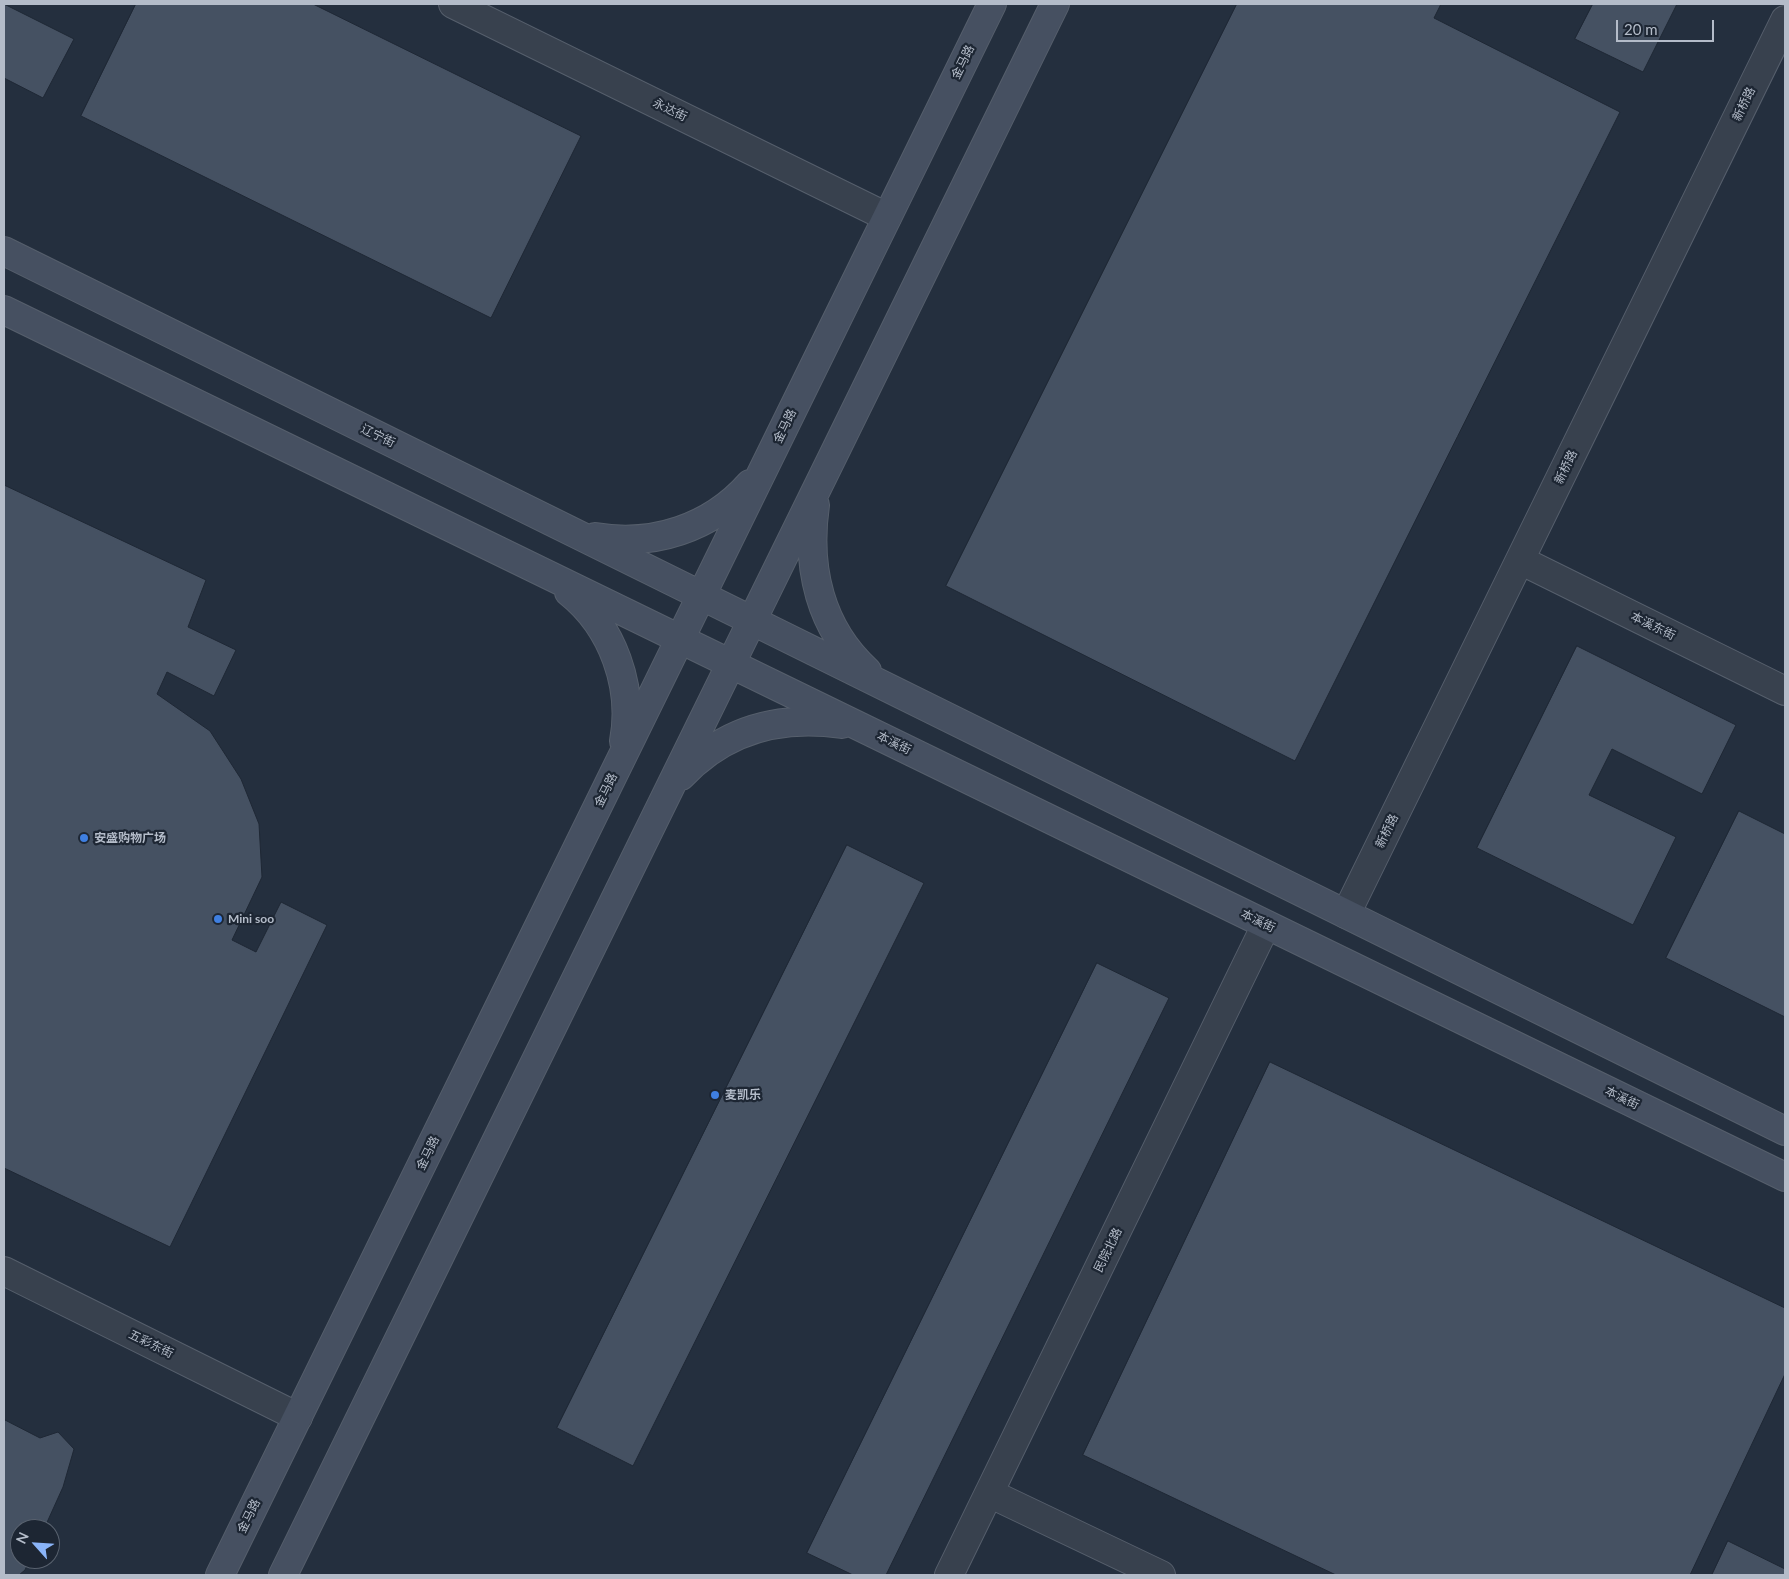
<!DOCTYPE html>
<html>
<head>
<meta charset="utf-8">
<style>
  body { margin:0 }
  #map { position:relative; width:1789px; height:1579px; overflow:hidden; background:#242f3e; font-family:Lato,sans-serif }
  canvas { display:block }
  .frame { position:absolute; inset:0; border:5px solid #b4bcc9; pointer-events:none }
  .north { position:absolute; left:10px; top:1519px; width:50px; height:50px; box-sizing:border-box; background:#1d2633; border:1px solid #59626f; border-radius:50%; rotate:296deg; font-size:14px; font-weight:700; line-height:20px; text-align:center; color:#b4bcc9 }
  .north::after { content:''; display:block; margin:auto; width:18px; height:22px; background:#8ab4f8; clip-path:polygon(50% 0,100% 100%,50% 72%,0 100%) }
  .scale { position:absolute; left:1616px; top:20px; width:98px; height:22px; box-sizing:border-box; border:2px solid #b4bcc9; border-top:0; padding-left:6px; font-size:15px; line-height:18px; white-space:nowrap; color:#b4bcc9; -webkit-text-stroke:4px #1d2633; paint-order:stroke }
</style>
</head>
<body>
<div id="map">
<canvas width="1789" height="1579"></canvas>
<div class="frame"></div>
<div class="north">N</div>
<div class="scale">20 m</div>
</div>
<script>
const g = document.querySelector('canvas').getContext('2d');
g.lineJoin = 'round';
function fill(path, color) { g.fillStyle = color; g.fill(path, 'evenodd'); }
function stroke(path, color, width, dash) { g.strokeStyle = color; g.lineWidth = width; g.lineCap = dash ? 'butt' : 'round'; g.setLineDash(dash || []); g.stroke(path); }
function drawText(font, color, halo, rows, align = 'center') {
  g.font = font + ' Lato,"Noto Sans SC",sans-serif'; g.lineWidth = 4.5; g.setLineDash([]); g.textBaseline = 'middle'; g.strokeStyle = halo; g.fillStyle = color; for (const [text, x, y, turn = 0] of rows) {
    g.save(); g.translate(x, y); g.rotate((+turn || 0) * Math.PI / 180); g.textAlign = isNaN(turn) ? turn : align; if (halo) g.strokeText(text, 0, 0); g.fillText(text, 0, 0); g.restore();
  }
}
const building = new Path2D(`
  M4 4 74 39 43 98 4 78Z
  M136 4H313L581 136 491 318 81 116Z
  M1237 4H1441L1434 18 1620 112 1295 761 946 586Z
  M1593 4H1677L1643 72 1575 39Z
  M4 485 206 580 188 627 236 650 214 696 167 672 157 694 210 731 241 779 259 824 262 877 232 940 256 952 281 902 327 925 170 1247 4 1168Z
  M1577 646 1736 725 1702 794 1612 749 1589 795 1676 837 1633 925 1477 848Z
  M1739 811 1785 834V1017L1666 958Z
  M847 845 924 883 633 1466 557 1428Z
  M1097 963 1169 998 886 1575H853L807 1553Z
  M1270 1062 1785 1308V1374L1690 1575H1336L1083 1455Z
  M5 1420 40 1438 58 1432 74 1449 63 1487 44 1529H20V1559H30L25 1570 19 1575H4Z
  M1728 1541 1785 1569V1575H1712Z`);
fill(building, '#455162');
stroke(building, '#1f2835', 1);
const street = new Path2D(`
  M453 4 887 217
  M1520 560 1785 691
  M1346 914 1785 20
  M4 1271 298 1417
  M989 1493 1161 1575
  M949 1575 1266 925`);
const secondary = new Path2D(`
  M4 251 1785 1131
  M4 310 1785 1177
  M815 505C806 568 820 628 867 671
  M595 537C653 547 711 528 750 484
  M569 592C613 627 634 687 624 741
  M681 776C725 729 780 715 842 724
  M220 1575 992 4
  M283 1575 1055 4`);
stroke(street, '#565f6c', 30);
stroke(secondary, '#565f6c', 30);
stroke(street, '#38414e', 28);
stroke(secondary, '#465061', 28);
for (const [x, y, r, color] of [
  [84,838,5,"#3f7fe0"],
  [218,919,5,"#3f7fe0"],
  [715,1095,5,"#3f7fe0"]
]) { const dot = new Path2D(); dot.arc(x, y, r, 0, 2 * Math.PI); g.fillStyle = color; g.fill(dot); stroke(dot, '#1d2633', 2); }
drawText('12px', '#b4bcc9', '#1d2633', [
  ["金马路",963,62,-64],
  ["新桥路",1744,104,-64],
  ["永达街",670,110,26],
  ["金马路",785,426,-64],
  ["辽宁街",378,436,26],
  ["新桥路",1566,467,-64],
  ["本溪东街",1653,626,26],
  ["本溪街",894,743,26],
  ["金马路",606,790,-64],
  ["新桥路",1387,831,-64],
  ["本溪街",1258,921,26],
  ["本溪街",1622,1098,26],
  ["金马路",428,1153,-64],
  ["民院北路",1108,1250,-64],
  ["五彩东街",151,1344,26],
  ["金马路",249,1516,-64]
]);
drawText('bold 12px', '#b4bcc9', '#1d2633', [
  ["安盛购物广场",94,838],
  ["Mini soo",228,919],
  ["麦凯乐",725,1095]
], 'left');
</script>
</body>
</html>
